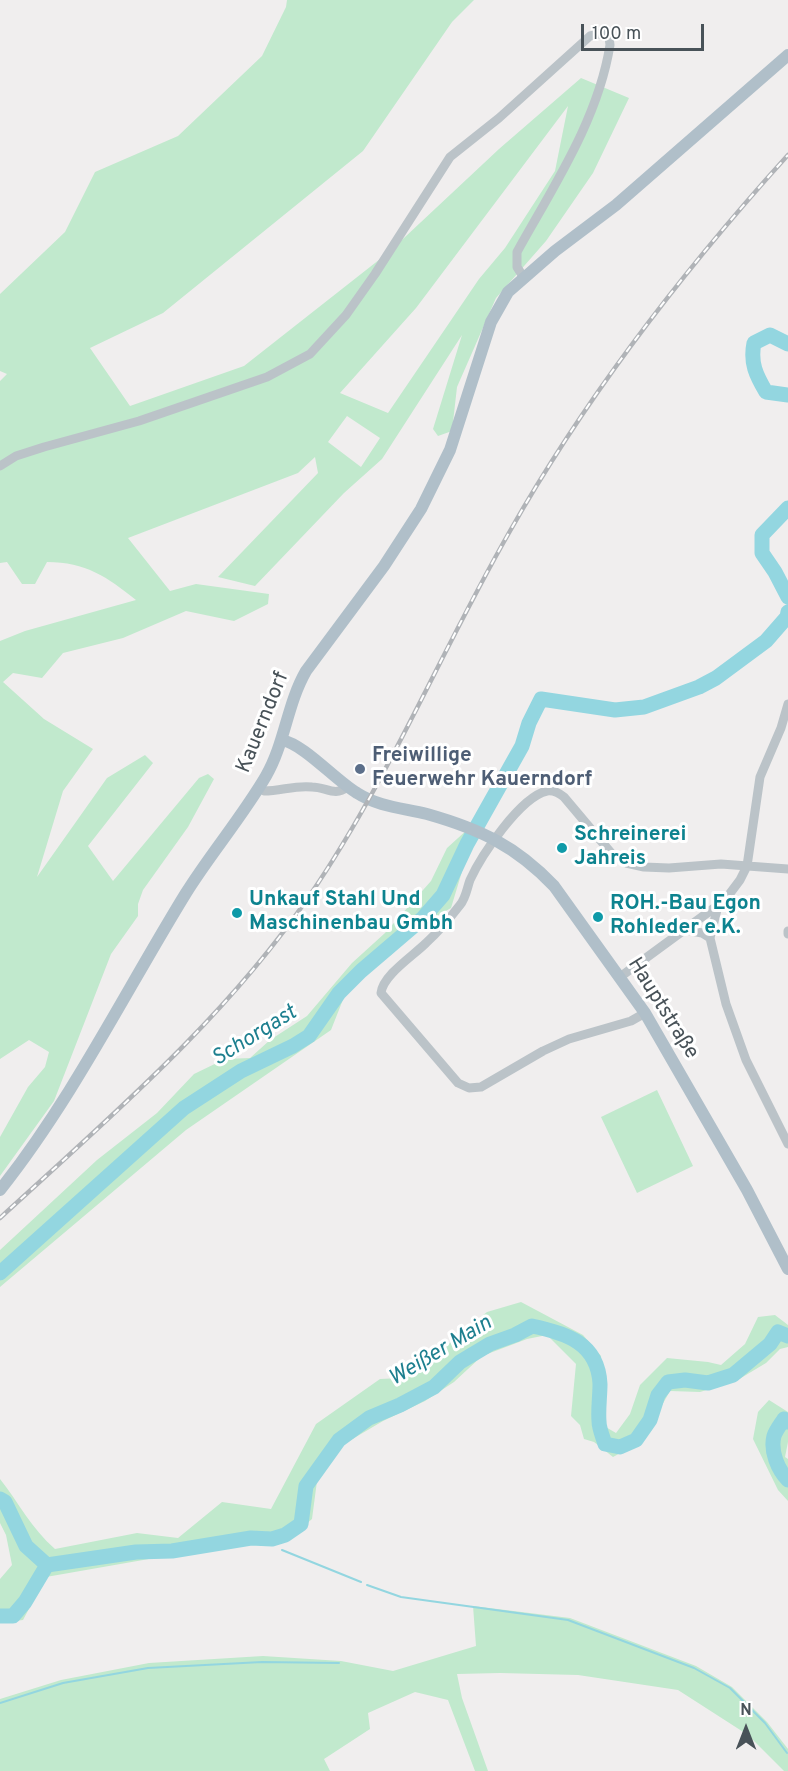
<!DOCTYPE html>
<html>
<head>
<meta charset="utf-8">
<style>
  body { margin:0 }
  #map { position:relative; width:788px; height:1771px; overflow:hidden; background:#f0eeee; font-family:Overpass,sans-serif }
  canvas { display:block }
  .north { position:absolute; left:716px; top:1699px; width:60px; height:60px; -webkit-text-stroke:4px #fff; paint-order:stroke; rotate:0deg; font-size:16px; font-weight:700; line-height:24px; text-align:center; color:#485258 }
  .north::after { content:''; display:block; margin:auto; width:21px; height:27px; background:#485258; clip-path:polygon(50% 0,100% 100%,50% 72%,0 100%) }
  .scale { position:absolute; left:581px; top:24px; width:123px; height:27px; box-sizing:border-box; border:3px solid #485258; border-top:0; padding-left:8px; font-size:18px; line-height:21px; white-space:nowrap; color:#485258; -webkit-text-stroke:4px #fff; paint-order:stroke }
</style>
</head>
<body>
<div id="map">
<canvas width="788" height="1771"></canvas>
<div class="north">N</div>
<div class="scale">100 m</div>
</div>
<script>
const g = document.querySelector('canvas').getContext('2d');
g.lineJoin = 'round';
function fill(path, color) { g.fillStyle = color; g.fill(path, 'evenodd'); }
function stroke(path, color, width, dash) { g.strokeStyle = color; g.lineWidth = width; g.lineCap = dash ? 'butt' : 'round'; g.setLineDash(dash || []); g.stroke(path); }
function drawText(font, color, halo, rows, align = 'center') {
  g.font = font + ' Overpass,sans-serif'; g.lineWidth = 6; g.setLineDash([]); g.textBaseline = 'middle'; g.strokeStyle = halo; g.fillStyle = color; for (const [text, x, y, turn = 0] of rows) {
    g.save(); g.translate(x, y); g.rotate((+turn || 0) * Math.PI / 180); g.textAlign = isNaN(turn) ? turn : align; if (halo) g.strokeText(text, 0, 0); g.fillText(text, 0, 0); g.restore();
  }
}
fill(new Path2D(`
  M287 0H474L452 22 363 151 163 313 90 348 130 406 244 366 389 252 499 149 581 78 629 98 593 173 546 241 496 298 457 387 452 431 438 436 433 429 462 335 382 459 344 493 255 586 218 577 318 473 315 457 298 473 128 538 170 591 196 584 269 594 268 604 234 621 186 611 123 638 63 653 42 678 13 673 3 682 44 719 93 749 63 791 37 877 107 778 145 755 153 763 88 846 113 881 199 778 208 774 214 779 188 827 143 890 138 904V916L111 954 54 1101 0 1176V1137L28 1087 45 1067 49 1052 29 1040 0 1059V641L25 631 136 600C107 577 86 562 47 562L35 584H22L7 562 0 563V381L7 374 0 371V294L65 232 95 172 178 136 262 56 286 7ZM568 106 555 171 505 248 479 279 388 413 340 393 416 308ZM347 416 380 438 361 467 328 442Z
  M468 829 479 834 470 845 451 908 418 927 391 955 376 963 346 992 331 1030 186 1130 0 1287V1250L97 1160 157 1113 194 1074 225 1059 250 1058 270 1040 307 1016 352 963 385 933 431 881 447 848Z
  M657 1090 693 1166 637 1193 601 1117Z
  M521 1302 583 1335 601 1356 604 1426 616 1433 630 1414 640 1385 667 1358 708 1362 721 1365 745 1344 758 1317 775 1315 788 1325V1347L780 1349 766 1363 736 1381 700 1392 670 1391 641 1442 613 1457 594 1442 584 1439 580 1425 571 1416 576 1364 547 1335 527 1339 482 1356 454 1382 425 1401 383 1421 344 1444 317 1481 312 1519 286 1541 206 1549 46 1577 23 1620 0 1623V1579L12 1565 6 1535 0 1523V1479C19 1503 31 1528 55 1549L137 1533 178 1538 222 1502 271 1509 316 1424 380 1379 401 1378 436 1356 465 1329 487 1312Z
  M769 1400 788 1412V1442L785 1457 788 1459V1501L778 1490 753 1439 758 1412Z
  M473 1606 570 1618 696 1666 732 1687 767 1722 788 1749V1771H784L748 1735 678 1690 578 1675 500 1673 457 1674 462 1698 488 1771H475L448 1700 415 1692 368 1713 370 1729 324 1759 330 1771H0V1699L61 1680 149 1663 263 1656 341 1661 393 1671 476 1646Z`), '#c1e9cd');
stroke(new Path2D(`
  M282 1550 361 1582
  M367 1585 401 1597 568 1620 694 1668 730 1688 765 1723 787 1753
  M0 1703 63 1683 148 1668 262 1662 339 1663`), '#93d6e0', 2);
stroke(new Path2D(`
  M788 344 770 335 754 343C750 363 756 375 766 392L788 395
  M788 508 762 535V553L775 572 788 597
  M0 1273 184 1108 241 1071 293 1046 309 1036 339 993 361 971 423 918 443 895 467 844 522 746 529 723 541 699 615 710 644 707 699 687 716 678 766 641 787 617 788 612
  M788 1422 784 1419C781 1424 776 1430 774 1436 770 1451 778 1470 788 1480
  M0 1499 5 1502 26 1546 47 1565
  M0 1616H13L25 1602 47 1565 136 1552 172 1551 251 1538 272 1539 285 1535 301 1524 306 1486 339 1440 369 1418 400 1405 434 1387 460 1362 490 1344 515 1335 532 1326C566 1333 598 1343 600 1384 600 1396 598 1409 599 1421 599 1429 603 1437 605 1444L620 1447 636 1440 650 1420 658 1395 668 1382 685 1380 708 1383 733 1375 770 1344 778 1332 788 1336`), '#93d6e0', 15);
stroke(new Path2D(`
  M0 466 16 456 44 447 139 421 267 377 310 354 346 315 375 274 450 157 499 118 590 36 603 33 609 37 610 45C598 120 553 187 517 252V267L524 278
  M259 788 264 791C281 791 295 785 312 787 326 787 335 797 347 787
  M718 906 710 938 726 1004 746 1060 788 1144
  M686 930 702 933 710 938
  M788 931V934
  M620 977 725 900 740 880 747 866 760 777 781 728 788 704
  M645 1013 631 1021 569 1039 543 1051 481 1087 469 1088 458 1083 381 993C383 975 413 956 426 943 438 932 450 918 460 905 466 898 467 888 470 880 481 856 520 797 547 791 554 790 559 793 564 797L612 854 626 863 644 867 669 868 721 864 788 869`), '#bbc3c8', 9);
stroke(new Path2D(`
  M282 740C305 745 335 780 357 793 379 807 403 808 427 814 480 829 516 846 554 886L645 1013 747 1190 788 1269
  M0 1190C73 1098 125 992 186 893 211 853 242 817 266 776 285 743 287 704 306 671L384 566 421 509 450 450 491 322 508 292 555 251 616 205 788 55`), '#b0bfc9', 12);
const rail = new Path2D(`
  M0 1218C110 1117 225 1019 310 895 388 781 441 651 510 531 587 395 683 271 788 155`);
stroke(rail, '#b0b3b7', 4.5);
stroke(rail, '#fff', 2, [7]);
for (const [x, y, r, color] of [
  [360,769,6,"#5c6f8a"],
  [562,848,6,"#0f9aa8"],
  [237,913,6,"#0f9aa8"],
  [598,917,6,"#0f9aa8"]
]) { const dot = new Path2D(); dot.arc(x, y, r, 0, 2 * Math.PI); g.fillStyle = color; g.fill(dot); stroke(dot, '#fff', 2); }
drawText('21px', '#485258', '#fff', [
  ["Kauerndorf",264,723,-68],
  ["Hauptstraße",662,1009,58]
]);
drawText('bold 21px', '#4e5e75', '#fff', [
  ["Freiwillige",372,757],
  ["Feuerwehr Kauerndorf",372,781]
], 'left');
drawText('bold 21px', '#0d838f', '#fff', [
  ["Schreinerei",574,836],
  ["Jahreis",574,860],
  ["Unkauf Stahl Und",249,901],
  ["Maschinenbau Gmbh",249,925],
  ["ROH.-Bau Egon",610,905],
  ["Rohleder e.K.",610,929]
], 'left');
drawText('italic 22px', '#1d7f8f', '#fff', [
  ["Schorgast",255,1037,-32],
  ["Weißer Main",441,1352,-31]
]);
</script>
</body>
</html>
